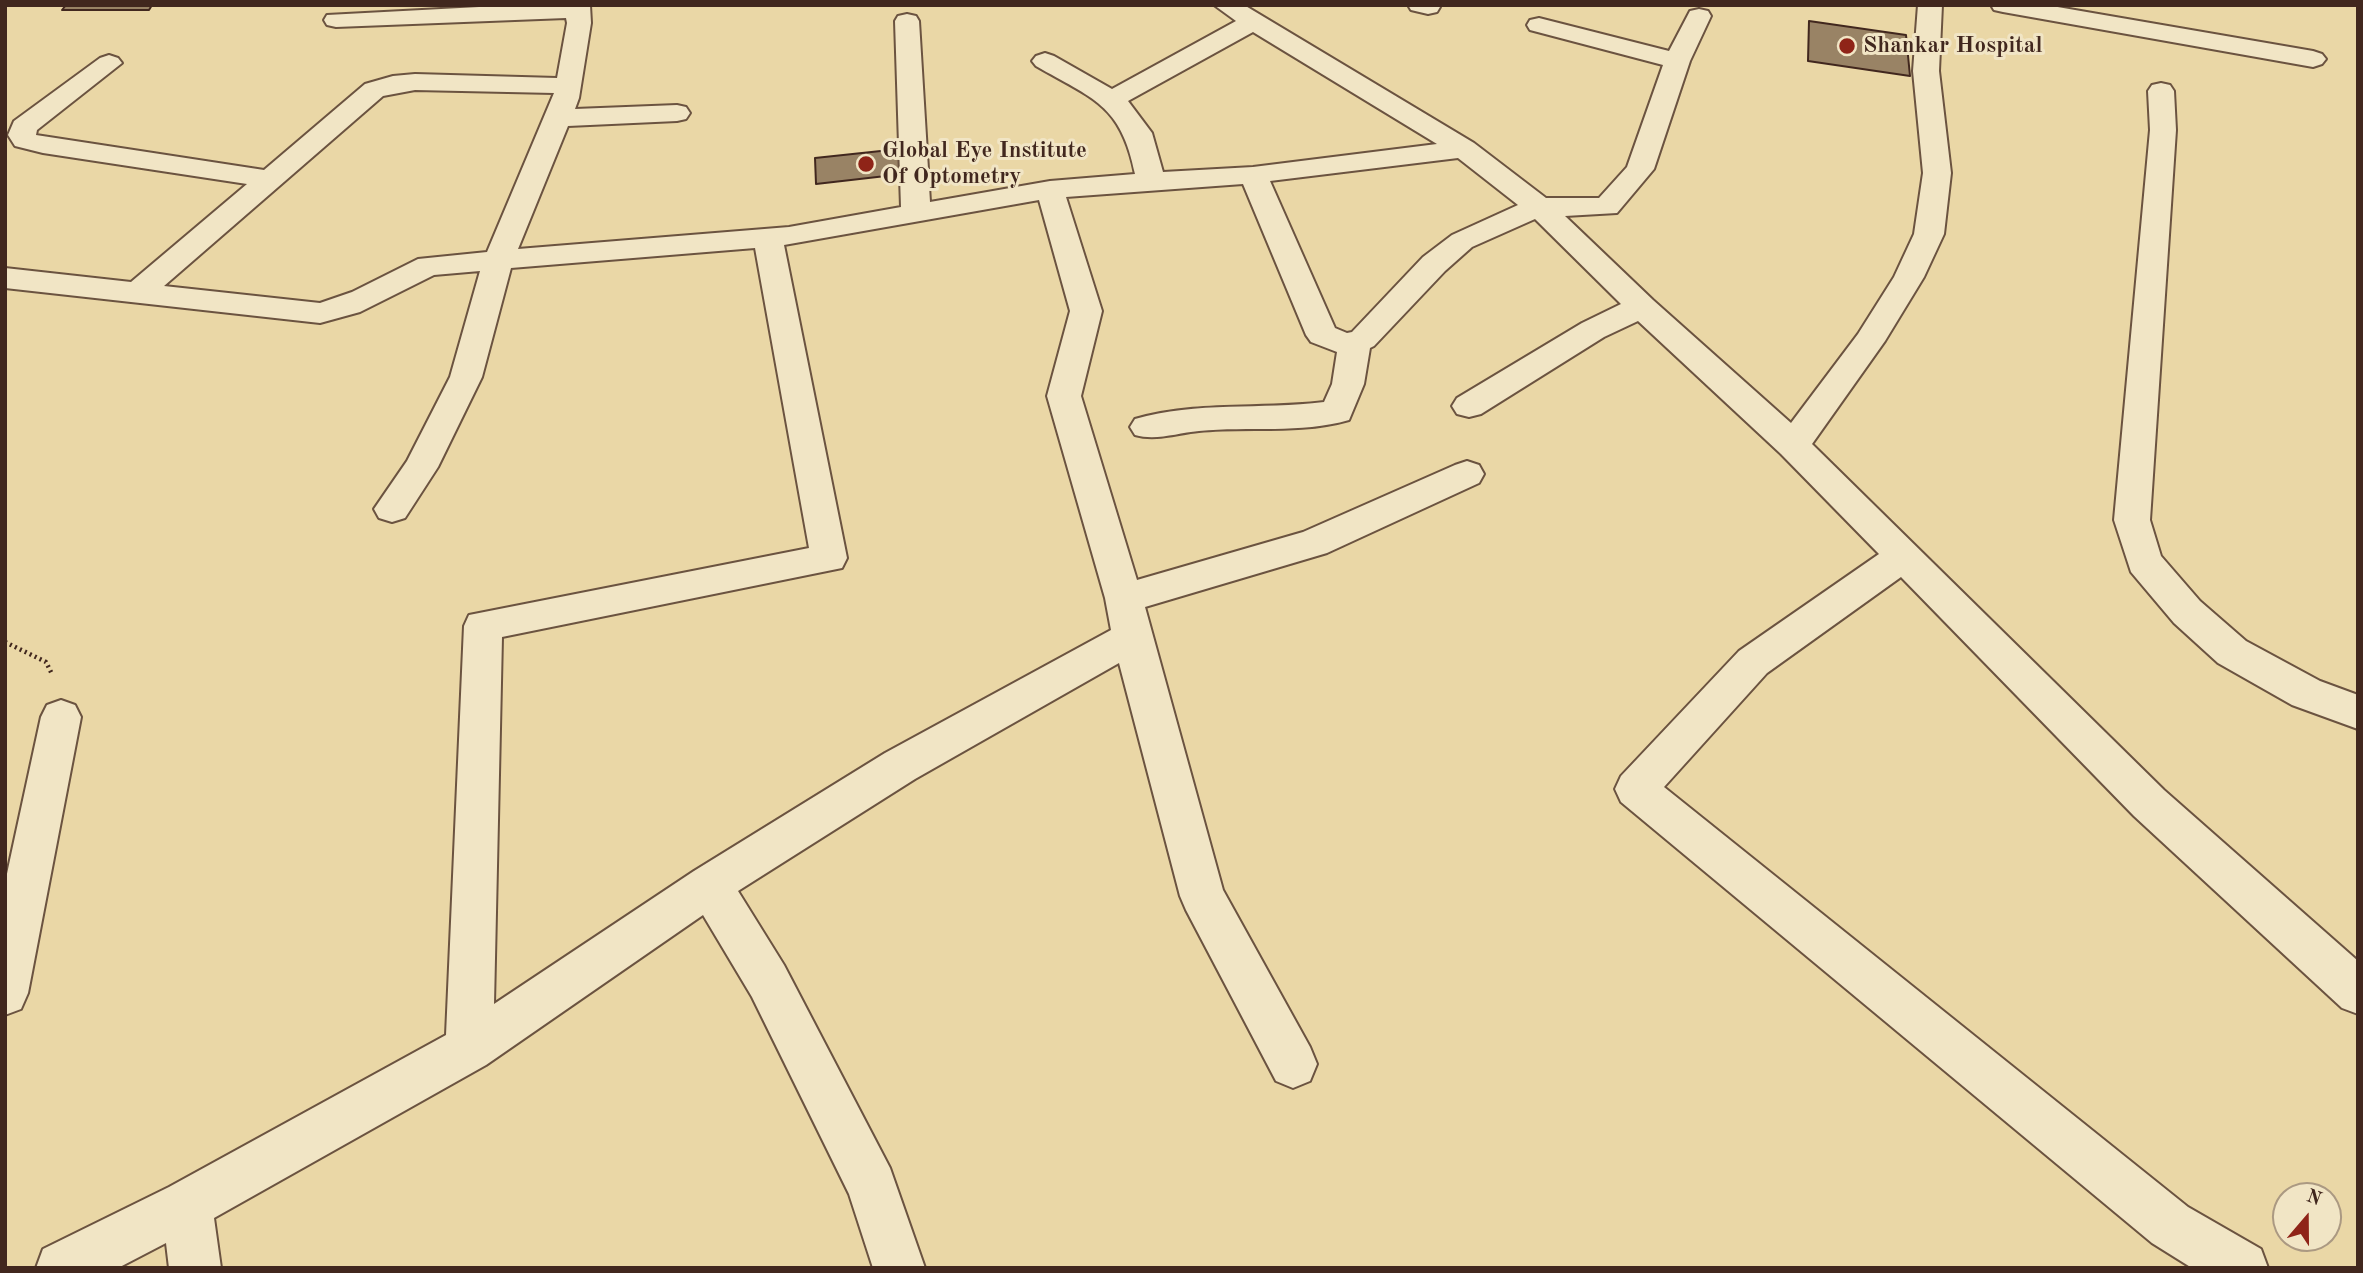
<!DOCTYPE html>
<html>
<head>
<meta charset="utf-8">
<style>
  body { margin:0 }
  #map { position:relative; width:2363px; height:1273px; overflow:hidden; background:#ead7a6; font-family:"Old Standard TT",serif }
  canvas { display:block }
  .frame { position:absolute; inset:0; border:7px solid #41271e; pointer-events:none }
  .north { position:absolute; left:2272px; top:1182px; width:70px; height:70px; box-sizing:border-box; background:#f1e5c5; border:2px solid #ab9982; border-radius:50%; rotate:20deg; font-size:19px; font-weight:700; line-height:28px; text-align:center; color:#41271e }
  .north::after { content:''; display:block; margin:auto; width:24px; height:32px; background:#8f2418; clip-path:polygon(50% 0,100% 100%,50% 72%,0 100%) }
</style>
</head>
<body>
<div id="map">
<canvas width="2363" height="1273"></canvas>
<div class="frame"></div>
<div class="north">N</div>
</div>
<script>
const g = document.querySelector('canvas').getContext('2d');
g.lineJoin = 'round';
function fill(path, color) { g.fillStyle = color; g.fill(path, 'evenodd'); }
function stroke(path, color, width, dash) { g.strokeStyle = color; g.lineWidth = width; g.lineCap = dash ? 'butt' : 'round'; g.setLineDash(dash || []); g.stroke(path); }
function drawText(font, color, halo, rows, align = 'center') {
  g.font = font + ' "Old Standard TT",serif'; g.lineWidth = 6; g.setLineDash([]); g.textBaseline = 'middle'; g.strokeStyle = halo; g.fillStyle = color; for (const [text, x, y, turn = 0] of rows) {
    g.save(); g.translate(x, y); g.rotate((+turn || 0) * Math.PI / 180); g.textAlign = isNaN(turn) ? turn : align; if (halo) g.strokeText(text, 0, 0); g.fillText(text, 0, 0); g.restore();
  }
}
const building = new Path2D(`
  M66 5H152L149 10H62Z
  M1809 21 1906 35 1910 76 1808 61Z
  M909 148 912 173 816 184 815 158Z`);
fill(building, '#998365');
stroke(building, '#41271e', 2);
const street = new Path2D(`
  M517 5H590L591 23 579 98 575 109 677 105 686 107 690 113 686 119 677 121 568 126 518 249 789 227 901 207 895 21 898 16 907 14 916 16 919 21 930 202 1050 181 1135 174C1121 104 1093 99 1036 66L1032 61 1036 56 1045 53 1054 56 1112 89 1236 21 1214 5H1244L1474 143 1546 198H1599L1627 167 1663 65 1530 30 1527 25 1530 20 1539 18 1669 51 1690 11 1699 9 1708 11 1711 16 1690 61 1654 169 1617 213 1565 216 1653 300 1791 423 1858 334 1894 277 1914 234 1923 173 1913 71 1918 5H1942L1939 71 1951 173 1944 234 1924 277 1885 341 1812 444 2164 790 2358 961V1014L2342 1008 2134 816 1901 577 1767 673 1664 787 2188 1207 2261 1249 2268 1268H2192L2152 1243 1621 802 1615 789 1621 776 1739 651 1879 554 1781 454 1638 321 1604 337 1481 414 1469 417 1457 414 1452 406 1457 398 1582 323 1621 304 1535 219 1472 247 1445 271 1374 346 1370 348 1364 384 1349 420C1300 434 1249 426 1199 431 1177 433 1156 441 1135 435L1130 427 1135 419C1197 401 1261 410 1324 402L1332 384 1337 352 1311 342 1306 335 1243 184 1066 197 1102 311 1081 396 1137 580 1303 532 1455 465 1467 461 1479 465 1484 474 1479 483 1327 553 1145 607 1223 890 1310 1047 1317 1064 1310 1081 1293 1088 1276 1081 1186 910 1180 896 1119 663 915 779 738 891 784 965 890 1168 925 1268H873L849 1194 752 997 703 915 486 1065 214 1218 221 1268H169L166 1243 118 1268H36L43 1249 169 1187 446 1035 464 626 469 615 809 548 755 248 511 268 482 377 438 467 405 518 392 522 379 518 374 509 407 461 450 377 480 271 434 275 360 312 320 323 5 288V268L131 282 247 184 43 153 15 146 8 135 14 121 100 58 109 55 118 58 122 63 37 130 36 135 264 170 365 84 393 76 415 74 557 78 567 23 566 18 336 27 327 25 324 20 327 15ZM1253 32 1437 144 1253 167 1163 172 1152 133 1128 101ZM415 90 554 93 487 252 418 259 352 292 320 303 164 286 383 96ZM1458 158 1518 205 1452 235 1423 257 1352 332 1347 333 1335 328 1270 181ZM1039 200 1070 311 1047 396 1105 598 1111 630 885 753 694 871 494 1004 502 637 842 568 847 558 784 245Z
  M1408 5H1439L1440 7 1437 12 1428 14 1411 10Z
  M1991 5H2046L2313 51 2322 54 2326 59 2322 64 2313 67 2003 12 1994 10Z
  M2161 83 2170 85 2174 91 2176 130 2150 520 2161 556 2200 601 2246 641 2320 681 2358 695V729L2292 705 2218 663 2174 623 2131 572 2114 520 2150 130 2148 91 2152 85Z
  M61 700 75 705 81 717 28 993 21 1009 5 1015V883L41 717 47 705Z`);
stroke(street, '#6b5340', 4);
stroke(new Path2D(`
  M5 642 46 662 52 674`), '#41271e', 4.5, [2, 3.5]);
fill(street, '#f1e5c5');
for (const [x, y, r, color] of [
  [1847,46,9,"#8f2418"],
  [866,164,9,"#8f2418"]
]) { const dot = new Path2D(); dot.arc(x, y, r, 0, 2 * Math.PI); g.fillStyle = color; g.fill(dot); stroke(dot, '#f1e5c5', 2.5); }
drawText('bold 23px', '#41271e', '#f1e5c5', [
  ["Shankar Hospital",1863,46],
  ["Global Eye Institute",882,151],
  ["Of Optometry",882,177]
], 'left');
</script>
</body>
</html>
